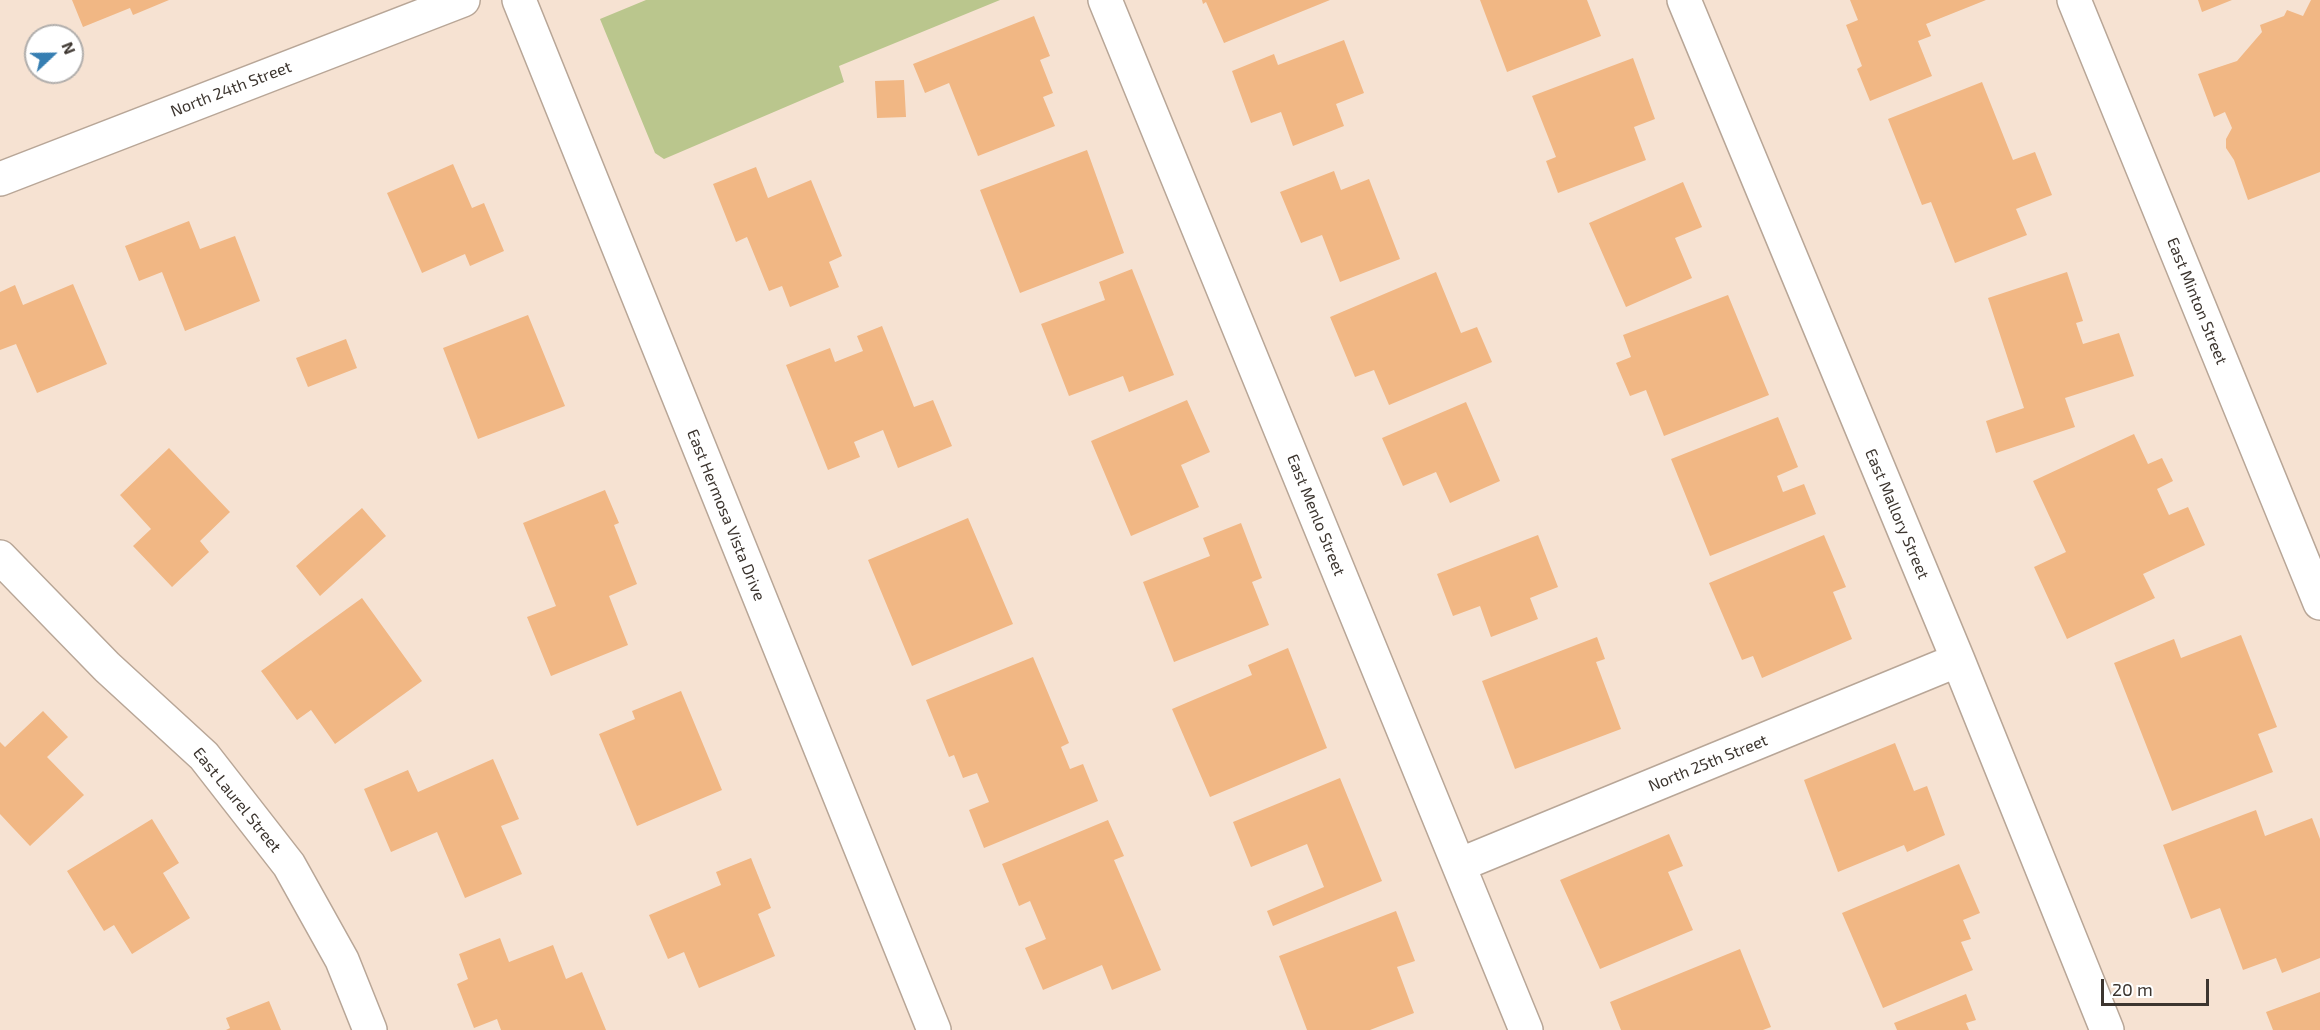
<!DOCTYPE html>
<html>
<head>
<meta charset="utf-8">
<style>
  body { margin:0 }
  #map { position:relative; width:2320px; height:1030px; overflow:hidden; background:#f6e2d2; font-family:"Exo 2",sans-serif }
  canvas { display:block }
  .north { position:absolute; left:24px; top:24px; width:60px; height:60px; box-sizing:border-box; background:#fff; border:2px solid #b1aeac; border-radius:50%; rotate:68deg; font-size:16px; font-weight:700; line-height:24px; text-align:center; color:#3c352f }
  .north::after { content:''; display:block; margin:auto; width:21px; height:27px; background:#367eb2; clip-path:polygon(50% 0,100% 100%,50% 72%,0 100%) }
  .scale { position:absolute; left:2101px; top:979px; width:108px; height:27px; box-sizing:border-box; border:3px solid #3c352f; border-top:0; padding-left:8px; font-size:18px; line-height:21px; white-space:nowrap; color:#3c352f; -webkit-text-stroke:4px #fff; paint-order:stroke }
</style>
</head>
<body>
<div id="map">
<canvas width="2320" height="1030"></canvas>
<div class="north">N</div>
<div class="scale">20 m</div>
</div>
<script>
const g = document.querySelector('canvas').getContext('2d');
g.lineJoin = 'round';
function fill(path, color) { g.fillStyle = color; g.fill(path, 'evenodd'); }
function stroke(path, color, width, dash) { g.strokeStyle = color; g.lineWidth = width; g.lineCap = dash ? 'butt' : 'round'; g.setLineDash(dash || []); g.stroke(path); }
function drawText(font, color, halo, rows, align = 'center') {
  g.font = font + ' "Exo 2",sans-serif'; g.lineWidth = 6; g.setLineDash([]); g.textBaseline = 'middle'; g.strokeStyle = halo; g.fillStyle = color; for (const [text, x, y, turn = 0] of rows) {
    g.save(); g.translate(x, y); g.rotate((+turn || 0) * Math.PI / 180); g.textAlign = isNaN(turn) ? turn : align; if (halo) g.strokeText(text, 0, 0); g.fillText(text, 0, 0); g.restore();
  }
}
fill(new Path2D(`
  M646 0H1000L839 66 844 82 664 159 655 153 600 19Z`), '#bac68d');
fill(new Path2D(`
  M72 0H169L133 15 130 8 83 27Z
  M1202 0H1330L1224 43 1206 2 1203 4Z
  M1480 0H1587L1601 36 1507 72Z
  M1850 0H1986L1926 24 1931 36 1918 41 1932 76 1870 101 1857 69 1862 66 1846 25 1858 20Z
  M2198 0H2232L2202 12Z
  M2311 0H2320V172L2248 200 2234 160 2226 148V139L2232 128 2225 112 2214 117 2198 74 2237 61 2262 32 2260 25 2284 16 2287 10 2303 16Z
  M1034 16 1050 56 1040 60 1053 93 1043 97 1055 126 978 156 949 83 925 93 913 64Z
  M1344 40 1364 93 1336 104 1344 126 1293 146 1281 112 1251 123 1232 71 1274 54 1278 65Z
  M1633 58 1655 119 1634 127 1646 160 1558 193 1546 161 1556 157 1532 96Z
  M904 80 906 117 877 118 875 81Z
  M1982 82 2013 160 2035 152 2052 195 2016 209 2027 235 1955 263 1931 202 1922 205 1888 119Z
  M1087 150 1124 253 1020 293 980 190Z
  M453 164 472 208 484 203 504 251 470 266 465 254 422 273 387 193Z
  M756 167 768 198 811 180 842 256 829 262 839 287 790 307 782 286 769 291 747 237 736 242 713 184Z
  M1334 171 1341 190 1369 179 1400 259 1340 282 1322 235 1301 243 1280 192Z
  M1683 182 1702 227 1675 238 1692 278 1626 307 1589 223Z
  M189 221 200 249 235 236 260 301 185 331 162 272 139 281 125 246Z
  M1132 269 1174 375 1129 392 1123 376 1069 396 1041 324 1105 300 1099 282Z
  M1436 272 1461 333 1477 327 1492 362 1389 405 1374 370 1355 377 1330 317Z
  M2067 272 2083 321 2076 323 2083 344 2119 333 2134 376 2065 398 2075 427 1996 453 1986 421 2024 408 1988 298Z
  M73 284 107 364 37 393 16 344 0 350V292L15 285 23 305Z
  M1728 295 1769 395 1664 436 1646 390 1630 396 1616 363 1631 357 1623 335Z
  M528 315 565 406 478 439 443 348Z
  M882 326 914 407 933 400 952 446 898 468 883 430 854 442 860 457 828 470 786 365 830 348 835 362 863 351 857 336Z
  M346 339 357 368 308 387 296 358Z
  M1187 400 1210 452 1181 465 1199 507 1131 536 1091 441Z
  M1466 402 1500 481 1450 503 1436 472 1403 486 1382 438Z
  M1778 417 1798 467 1777 476 1783 492 1804 484 1816 514 1710 556 1671 459Z
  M2134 434 2148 464 2162 458 2173 481 2157 489 2169 515 2188 507 2205 545 2143 574 2155 598 2067 639 2034 567 2066 552 2033 481Z
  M169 448 230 512 200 541 209 552 172 587 133 546 151 529 120 495Z
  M605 490 619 523 614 525 637 584 609 596 628 645 551 676 527 617 556 606 523 523Z
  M362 508 386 536 320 596 296 566Z
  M968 518 1013 624 912 666 868 560Z
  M1241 523 1262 578 1252 582 1269 625 1174 662 1143 582 1210 556 1203 538Z
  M1538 535 1558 587 1530 598 1538 619 1491 637 1480 606 1453 616 1437 574Z
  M1824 535 1846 587 1833 592 1852 639 1762 678 1753 656 1742 660 1709 583Z
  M362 598 422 681 335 744 311 710 297 720 261 671Z
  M2241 635 2277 727 2258 734 2273 772 2172 811 2114 663 2174 639 2181 658Z
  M1597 637 1605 659 1596 662 1621 729 1515 769 1482 681Z
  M1288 648 1327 748 1210 797 1172 709 1252 675 1248 665Z
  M1033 657 1069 743 1061 747 1070 769 1083 764 1098 801 984 848 969 810 989 802 977 773 963 778 954 755 949 757 926 700Z
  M681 691 722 790 637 826 599 734 635 719 632 711Z
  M43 711 68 737 47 757 84 795 30 846 0 814V742L5 747Z
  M1895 743 1914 791 1927 786 1945 835 1907 852 1904 845 1838 872 1804 780Z
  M493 759 519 819 501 826 522 874 465 898 437 832 391 852 364 789 408 770 418 792Z
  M1340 778 1382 881 1273 926 1267 911 1324 887 1307 844 1251 867 1233 822Z
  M2256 810 2265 836 2312 818 2320 839V958L2282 973 2276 958 2243 970 2220 908 2191 919 2163 845Z
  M152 819 179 863 163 873 190 918 132 954 114 925 104 931 67 871Z
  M1108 820 1124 856 1114 860 1161 970 1112 990 1102 965 1043 990 1025 948 1046 939 1030 901 1019 906 1002 864Z
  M1669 834 1683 866 1668 872 1693 930 1600 969 1560 880Z
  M751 858 771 908 758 914 775 956 699 988 684 952 668 959 649 915 721 885 716 872Z
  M1959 864 1980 913 1963 920 1971 939 1961 942 1973 970 1883 1008 1842 913Z
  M1396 911 1415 961 1397 967 1414 1013 1370 1030H1307L1279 956Z
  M500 938 509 962 553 945 566 979 582 972 606 1030H501L497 1019 474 1028 457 984 468 979 459 954Z
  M1740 949 1771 1027 1763 1030H1621L1610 1002Z
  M2320 992V1030H2273L2266 1012Z
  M1966 994 1976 1020 1966 1023 1969 1030H1897L1894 1023Z
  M269 1001 281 1030H226L230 1028 226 1018Z`), '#f1b784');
const street = new Path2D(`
  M1105 0 1526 1030
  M1684 0 1958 660 2107 1030
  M2074 0 2320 603
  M0 557 107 667 204 756 289 865 342 960 370 1030
  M1459 865 1958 660`);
const secondary = new Path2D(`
  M519 0 934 1030
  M0 179 463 0`);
stroke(street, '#b8a697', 36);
stroke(secondary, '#b8a697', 36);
stroke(street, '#fff', 33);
stroke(secondary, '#fff', 33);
drawText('16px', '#3c352f', '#fff', [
  ["North 24th Street",231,89,-21],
  ["East Minton Street",2197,301,68],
  ["East Mallory Street",1897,514,67],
  ["East Hermosa Vista Drive",726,515,68],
  ["East Menlo Street",1316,515,68],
  ["North 25th Street",1708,763,-22],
  ["East Laurel Street",237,800,51]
]);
</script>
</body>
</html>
